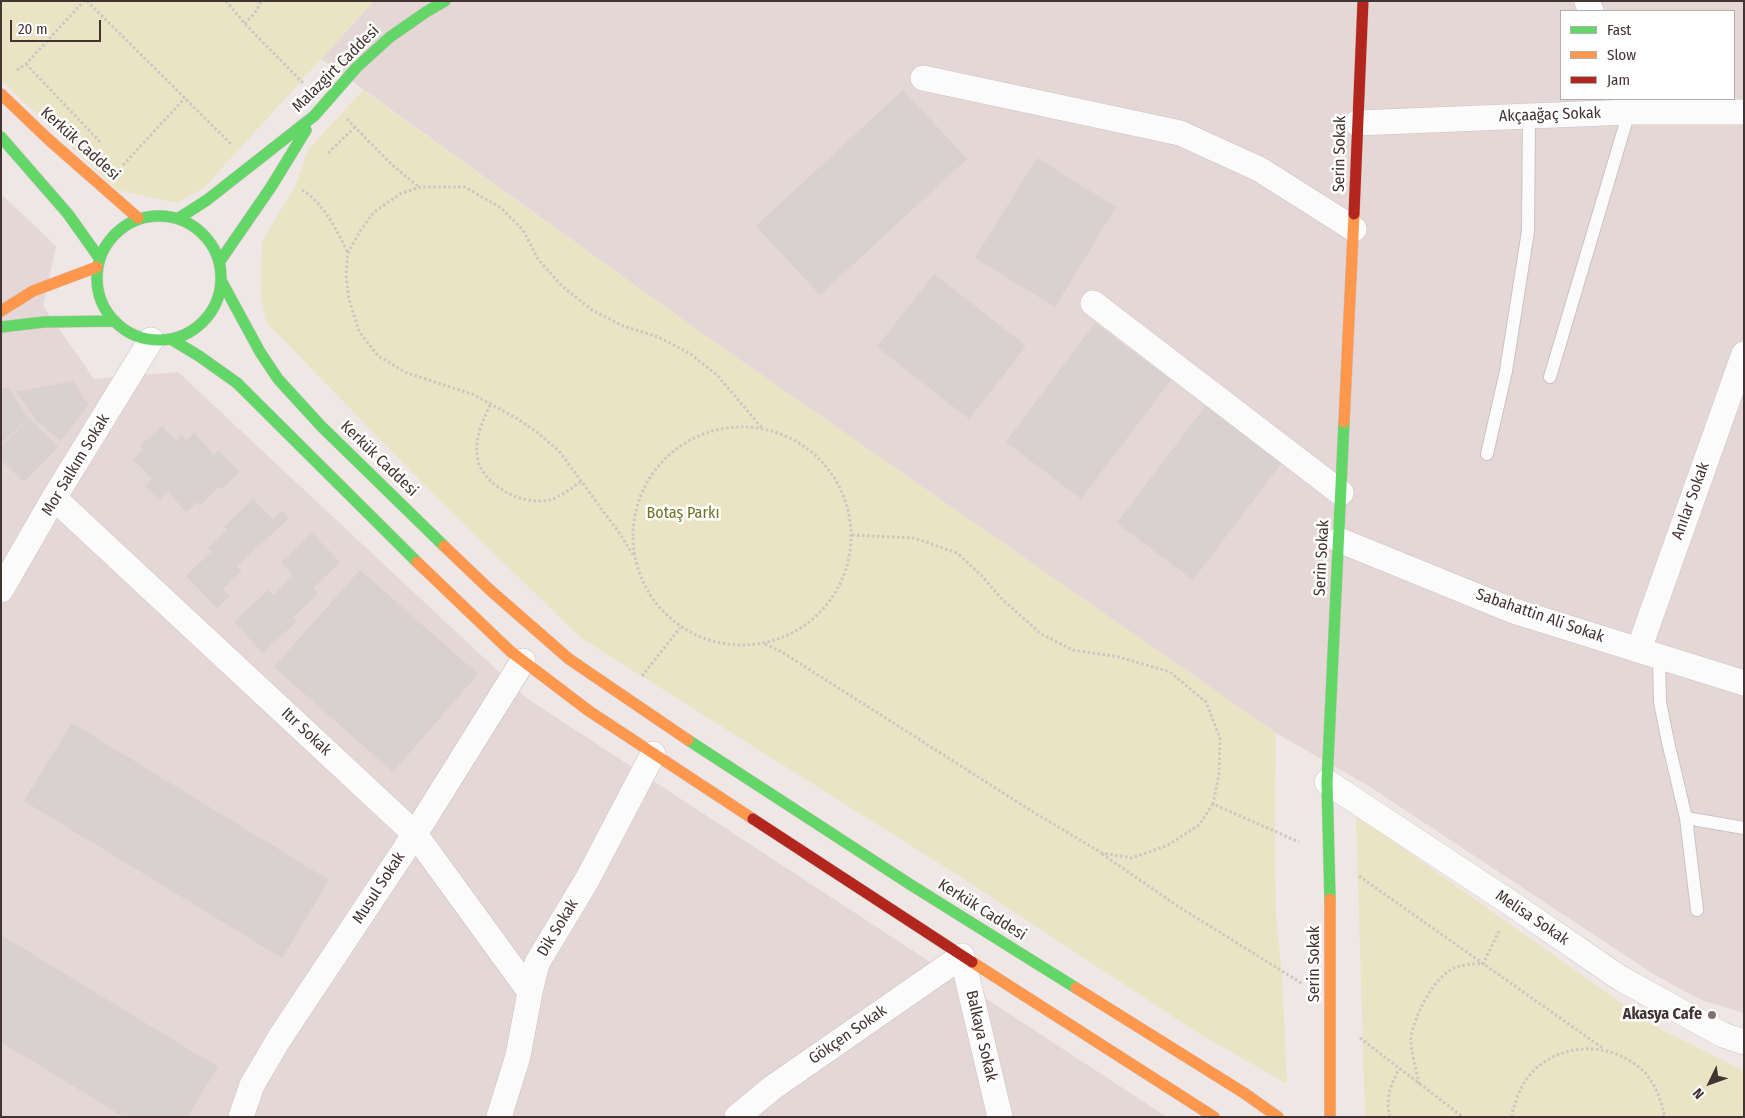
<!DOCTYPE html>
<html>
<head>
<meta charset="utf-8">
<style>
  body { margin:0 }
  #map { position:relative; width:1745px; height:1118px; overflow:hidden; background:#eee7e6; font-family:"Fira Sans Condensed",sans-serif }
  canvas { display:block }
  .frame { position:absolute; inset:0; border:2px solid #433332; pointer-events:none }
  .legend { position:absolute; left:1560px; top:10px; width:175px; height:90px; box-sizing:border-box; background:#fff; border:1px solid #b4adad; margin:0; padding:6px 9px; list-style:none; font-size:15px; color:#433332 }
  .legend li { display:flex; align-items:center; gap:10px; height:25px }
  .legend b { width:25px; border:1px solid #b4adad }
  .north { position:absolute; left:1685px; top:1058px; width:50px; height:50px; -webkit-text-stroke:4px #fff; paint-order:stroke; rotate:228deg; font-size:14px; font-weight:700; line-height:20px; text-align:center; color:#433332 }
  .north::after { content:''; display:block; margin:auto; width:18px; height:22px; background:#433332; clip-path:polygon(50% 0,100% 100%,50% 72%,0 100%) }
  .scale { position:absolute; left:10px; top:20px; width:91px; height:22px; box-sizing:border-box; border:2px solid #433332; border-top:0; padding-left:6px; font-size:15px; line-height:18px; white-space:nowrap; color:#433332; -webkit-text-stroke:4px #fff; paint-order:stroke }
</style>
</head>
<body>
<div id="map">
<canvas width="1745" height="1118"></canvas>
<div class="frame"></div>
<ul class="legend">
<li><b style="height:6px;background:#63d668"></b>Fast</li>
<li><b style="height:6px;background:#ff974d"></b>Slow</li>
<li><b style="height:6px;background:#b3261e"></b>Jam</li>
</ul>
<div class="north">N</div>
<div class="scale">20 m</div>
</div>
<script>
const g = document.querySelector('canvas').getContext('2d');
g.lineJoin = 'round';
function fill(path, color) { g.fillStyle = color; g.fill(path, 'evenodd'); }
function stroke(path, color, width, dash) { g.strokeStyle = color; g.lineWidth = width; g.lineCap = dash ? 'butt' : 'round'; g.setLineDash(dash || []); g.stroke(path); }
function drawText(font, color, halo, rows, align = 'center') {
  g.font = font + ' "Fira Sans Condensed",sans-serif'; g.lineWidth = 5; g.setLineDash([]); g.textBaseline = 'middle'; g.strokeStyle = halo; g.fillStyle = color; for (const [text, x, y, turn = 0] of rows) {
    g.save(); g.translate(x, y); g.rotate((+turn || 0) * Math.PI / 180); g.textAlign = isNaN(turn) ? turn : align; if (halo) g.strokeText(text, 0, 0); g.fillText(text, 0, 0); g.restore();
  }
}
fill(new Path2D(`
  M374 1H1744V1013L1701 1000 1655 975 1367 785 1276 733 697 330 321 59ZM1561 11H1734V99H1561Z
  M1 194 56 246 43 306 94 379 178 372 528 699 1167 1117H1Z`), '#e5d7d5');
fill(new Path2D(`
  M1 1H374L204 188 177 203 117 190 1 80Z
  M363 90 697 330 1276 733 1275 830 1276 916 1282 974 1287 1084 1195 1031 967 881 581 638 438 499 267 323 261 297 262 241 296 185 307 151Z
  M1356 815 1651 1024 1744 1071V1117H1365Z`), '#ebe4c4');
fill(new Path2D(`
  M903 90 967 159 820 295 756 226Z
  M1037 158 1116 207 1055 307 975 258Z
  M934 274 1026 346 969 419 877 347Z
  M1095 323 1171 380 1081 499 1006 442Z
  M73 381 88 405 61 441 37 421 16 392Z
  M8 387 28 418 1 444V389Z
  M1207 404 1282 462 1193 580 1117 523Z
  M29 418 58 447 24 482 1 460V447Z
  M162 426 176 441 182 435 186 440 194 433 214 455 218 450 239 472 222 489 220 486 200 505 197 502 186 512 168 492 159 500 145 486 152 479 133 459 143 450 140 446Z
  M253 499 273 520 282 511 289 518 237 566 242 571 223 589 230 596 217 608 186 576 211 552 208 548 227 530 224 527Z
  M312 533 340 562 313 588 318 594 293 617 297 621 263 653 234 622 268 590 273 595 293 576 281 562Z
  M360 570 478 674 393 772 274 667Z
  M72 723 329 880 282 958 24 801Z
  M1 935 218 1067 187 1117H124L1 1042Z`), '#d9d0d0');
const lane = new Path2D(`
  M1550 377 1629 112
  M1487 454 1506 371 1528 231 1529 116
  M1659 656 1660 702 1668 742 1686 818 1697 910
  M1686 818 1744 828`);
const street = new Path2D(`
  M1587 1 1591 11
  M923 78 1180 133 1259 169 1354 229
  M1357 123 1629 112H1744
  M1093 303 1341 493
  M54 498 415 834 530 992
  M1339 540 1511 610 1744 683
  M1 590 54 498 151 340
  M1639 649 1744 354
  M1327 782 1512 904 1620 978 1723 1035 1744 1042
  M241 1117 252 1085 279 1039 415 834 523 661
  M499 1117 518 1056 530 992 537 963 587 880 653 754
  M737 1117 772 1088 962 956 1000 1117`);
const fast = new Path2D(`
  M1 137 68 214 100 259
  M97 278a62 62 0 1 1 124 0a62 62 0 1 1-124 0Z
  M179 218 207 200 314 116 357 67 390 37 426 12 445 1
  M220 261 271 187 306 130
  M222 282 260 352 278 379 321 426 444 546
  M1 327 44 322 115 321
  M171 339 199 356 237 383 417 562
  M688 740 911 885 1076 988
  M1330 899 1327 782 1344 422`);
const slow = new Path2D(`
  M1 94 48 139 138 218
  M1 311 33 291 97 267
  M1344 422 1354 214
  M444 546 490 590 569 659 688 740
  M417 562 510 651 589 711 753 819
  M972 962 1214 1117
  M1076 988 1244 1093 1278 1117
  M1330 1117V899`);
const jam = new Path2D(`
  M1354 214 1363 1
  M753 819 972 962`);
stroke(lane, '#cac3c2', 14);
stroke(street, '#cac3c2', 26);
stroke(fast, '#d0c2bf', 12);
stroke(slow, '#d0c2bf', 12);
stroke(jam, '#d0c2bf', 12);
stroke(new Path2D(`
  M87 1 232 145
  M226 1 245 24 304 84
  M245 24 257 10 261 1
  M26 64 100 142
  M17 70 26 64 84 1
  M347 119 392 165 419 187
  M328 153 355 127
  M123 165 185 98
  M302 190C325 205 336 229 348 253
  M490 405C483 421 473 441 478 460 484 486 523 506 549 500 561 497 571 488 582 481
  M633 536a109 109 0 1 1 218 0a109 109 0 1 1-218 0Z
  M852 535 914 538 957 553 982 576 1001 598 1041 634 1073 650 1119 657 1170 672 1206 702 1220 738 1219 774 1213 804 1299 842
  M633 555 620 534 559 451 538 433 518 419 472 394 407 373 378 356 359 331 349 299 346 275 348 253 360 231 374 212 400 194 420 187H465L501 208 523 230 538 259 562 286 592 310 623 326 658 337 689 353 717 375 762 428
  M765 644 782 652 1030 810 1102 853 1132 858 1168 845 1199 825 1213 804
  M642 676 680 628
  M1102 854 1179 907 1303 984
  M1359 876 1604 1049
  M1360 1038 1463 1117
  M1419 1084C1417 1072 1410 1049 1411 1038 1414 1017 1431 983 1449 971 1457 965 1473 963 1483 964L1500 929
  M1390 1117C1385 1097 1391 1085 1399 1069
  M1512 1117C1512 1110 1515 1105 1517 1098 1533 1049 1596 1034 1636 1065 1640 1068 1644 1071 1647 1075 1657 1088 1661 1101 1665 1117`), '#ccc6c5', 3, [2.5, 2.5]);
stroke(lane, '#fcfbfb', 12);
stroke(street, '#fcfbfb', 25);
stroke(fast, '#63d668', 11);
stroke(slow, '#ff974d', 11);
stroke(jam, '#b3261e', 11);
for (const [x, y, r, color] of [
  [1712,1015,5,"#7f7271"]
]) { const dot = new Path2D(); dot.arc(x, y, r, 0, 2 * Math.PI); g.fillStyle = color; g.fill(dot); stroke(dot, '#fff', 2); }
drawText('16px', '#433332', '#fff', [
  ["Malazgirt Caddesi",336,69,-45],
  ["Akçaağaç Sokak",1550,115,-2],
  ["Kerkük Caddesi",80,144,42],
  ["Serin Sokak",1340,154,-89],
  ["Kerkük Caddesi",379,459,44],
  ["Mor Salkım Sokak",76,465,-59],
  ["Anılar Sokak",1691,501,-70],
  ["Serin Sokak",1322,558,-87],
  ["Sabahattin Ali Sokak",1540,616,19],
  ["Itır Sokak",306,732,43],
  ["Musul Sokak",379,888,-57],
  ["Kerkük Caddesi",982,910,32],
  ["Melisa Sokak",1532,918,34],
  ["Dik Sokak",558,928,-59],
  ["Serin Sokak",1315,964,-90],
  ["Gökçen Sokak",848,1035,-35],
  ["Balkaya Sokak",981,1036,77]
]);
drawText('16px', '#707525', '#fff', [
  ["Botaş Parkı",683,514]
]);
drawText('bold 16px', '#433332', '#fff', [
  ["Akasya Cafe",1702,1015]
], 'right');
</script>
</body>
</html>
